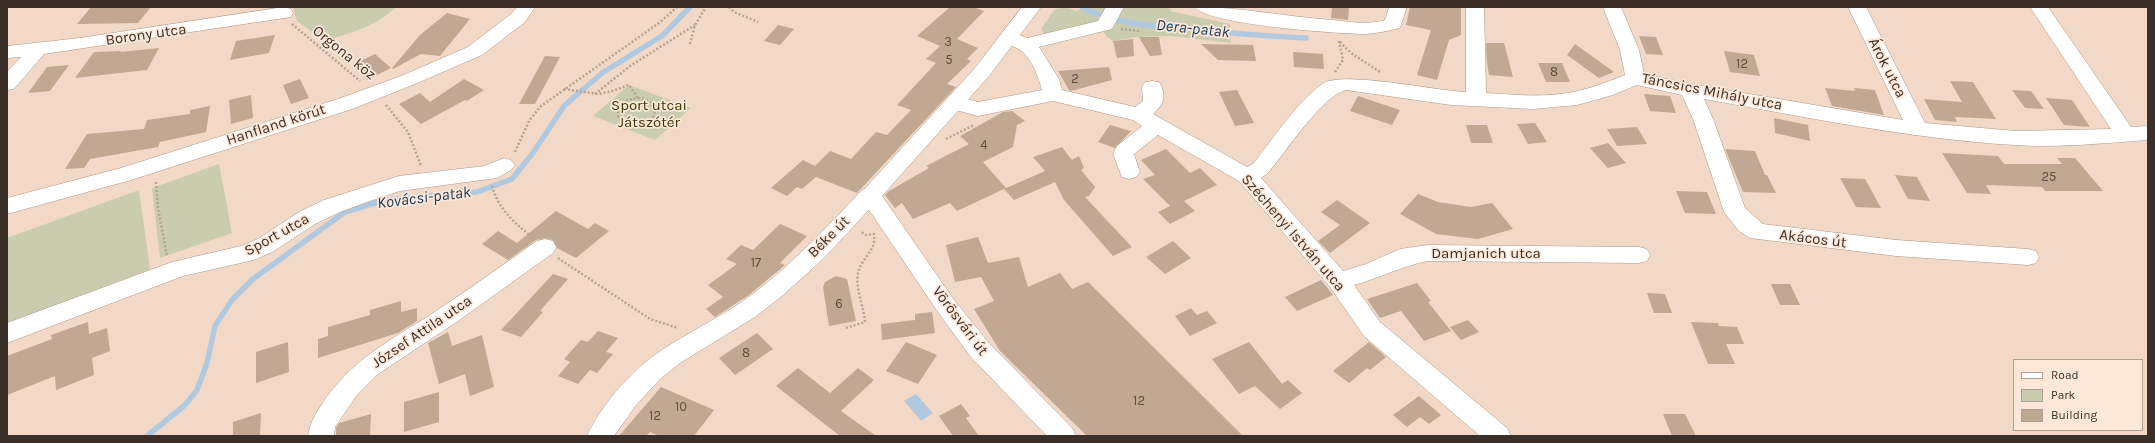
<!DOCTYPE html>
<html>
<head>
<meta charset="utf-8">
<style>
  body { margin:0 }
  #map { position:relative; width:2155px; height:443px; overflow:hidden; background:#f2d9c7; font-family:Karla,sans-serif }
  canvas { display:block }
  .frame { position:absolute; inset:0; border:8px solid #3a3029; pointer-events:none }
  .legend { position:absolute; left:2013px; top:359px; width:130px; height:72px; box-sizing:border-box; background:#fce7d8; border:1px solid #ae9e92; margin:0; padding:5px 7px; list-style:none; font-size:12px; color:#3a3029 }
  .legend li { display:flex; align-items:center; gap:8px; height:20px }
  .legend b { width:20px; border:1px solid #ae9e92 }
</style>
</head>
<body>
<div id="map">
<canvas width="2155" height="443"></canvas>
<div class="frame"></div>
<ul class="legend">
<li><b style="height:5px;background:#fff"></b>Road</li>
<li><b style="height:11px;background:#caccb0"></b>Park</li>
<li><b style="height:11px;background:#c0a893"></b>Building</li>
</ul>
</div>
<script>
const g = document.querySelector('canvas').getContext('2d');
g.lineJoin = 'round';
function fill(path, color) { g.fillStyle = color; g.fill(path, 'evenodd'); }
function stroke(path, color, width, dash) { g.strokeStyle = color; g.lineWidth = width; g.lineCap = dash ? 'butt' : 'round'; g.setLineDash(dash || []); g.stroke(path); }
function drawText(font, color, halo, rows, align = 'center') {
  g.font = font + ' Karla,sans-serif'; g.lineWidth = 3.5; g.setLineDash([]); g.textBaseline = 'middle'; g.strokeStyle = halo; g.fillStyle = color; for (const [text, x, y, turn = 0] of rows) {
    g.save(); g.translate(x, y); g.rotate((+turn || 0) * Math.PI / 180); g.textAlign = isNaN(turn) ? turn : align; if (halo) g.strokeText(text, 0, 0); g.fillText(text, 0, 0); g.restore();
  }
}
fill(new Path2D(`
  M396 7C377 26 350 33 325 41L297 21 293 8Z
  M1064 7 1077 11 1082 7H1112L1105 22 1046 37 1041 29 1054 10Z
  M1118 7H1161L1171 9 1170 11 1230 24 1231 43 1170 36 1136 37 1113 41 1107 37 1101 28Z
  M629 85 691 108 655 140 593 116Z
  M219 164 232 233 160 258 152 188Z
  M139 190 150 269 7 325V238Z`), '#caccb0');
fill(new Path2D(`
  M916 394 933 413 921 421 904 401Z`), '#b1c9df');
stroke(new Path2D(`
  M1083 8C1115 24 1152 26 1187 29 1227 33 1266 36 1306 38
  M147 436 185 405 197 390 207 363 215 326 232 300 253 279 345 212 385 200 477 192 512 179 533 153 564 106 602 73 662 36 690 7`), '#b1c9df', 5.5);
fill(new Path2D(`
  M91 7H151L138 23 77 24Z
  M950 7H973L984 11 957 39 978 48 967 59 971 61 947 84 956 87 857 193 816 177 802 189 797 187 787 196 771 188 803 160 815 166 830 151 851 159 876 132 887 135 911 110 897 105 936 63 926 59 940 46 917 36Z
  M1332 7H1349L1348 20 1331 18Z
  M1410 7H1461V35L1449 40 1437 80 1417 75 1431 30 1406 25Z
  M447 13 470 19 440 56 421 54 393 69 392 68 420 35Z
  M778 25 794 29 780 45 764 41Z
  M275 35 269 53 230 60 236 41Z
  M1639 36 1656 37 1663 55 1646 54Z
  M1139 37H1159L1162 55 1150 56Z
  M1133 39 1134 56 1117 58 1113 41Z
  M1486 43H1504L1513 77 1489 75 1487 63Z
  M1201 44 1253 45 1256 61 1218 60Z
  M1575 44 1614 72 1599 78 1567 55Z
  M159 48 147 70 75 78 94 52 121 51 120 52Z
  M1724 51 1754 55 1760 76 1730 72Z
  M1293 52 1323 54 1324 69 1294 67Z
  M375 54 391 68 367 80 352 65Z
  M545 56 560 57 535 104H519Z
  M1538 63H1562L1570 82H1546Z
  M69 65 50 91 28 93 47 67Z
  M1109 67 1112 80 1071 91 1069 90 1058 71Z
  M300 79 309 98 291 104 283 85Z
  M464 79 484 90 467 101 465 100 421 124 399 104 420 93 430 102Z
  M1950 81 1973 82 1996 119 1955 117 1957 122 1935 120 1924 99 1962 102Z
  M1825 88 1855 91 1854 88 1875 90 1884 115 1832 106Z
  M1237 90 1249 113 1254 123 1235 126 1219 92Z
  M2012 90 2031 91 2044 109 2025 108Z
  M1644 94 1670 96 1676 113 1650 111Z
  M251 95 253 118 231 124 229 100Z
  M1358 96 1400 110 1392 125 1350 111Z
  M2046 98 2072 100 2090 127 2064 125Z
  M210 106 206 132 160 142 158 147 90 159 84 168 65 169 87 134 144 129 147 120 190 114V110Z
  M1012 111 1025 121 1017 125 1013 147 983 162 1006 188 1004 189 1045 171 1033 157 1062 147 1072 160 1079 156 1084 168 1081 170 1095 187 1089 196 1085 197 1132 247 1113 256 1064 200 1055 182 1014 200 1004 189 957 211 950 203 913 219 902 203 895 208 885 195 889 191 929 168 926 166 969 144 960 136 1003 112Z
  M1774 118 1808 125 1810 141 1775 133Z
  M1535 123 1547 142 1528 144 1517 124Z
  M1110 125 1131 131 1115 148 1098 142Z
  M1466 125H1487L1493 143H1471Z
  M1637 127 1647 144 1617 146 1607 129Z
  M1608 143 1626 163 1608 168 1590 148Z
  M1166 149 1190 173 1200 168 1217 185 1184 201 1195 211 1170 224 1158 212 1170 206 1143 179 1155 175 1141 160Z
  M1725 149 1755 151 1765 175H1767L1776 193 1743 192Z
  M1942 153 1998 156 2004 164H2062L2057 158H2075L2103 191H2045L2042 187 1986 185 1991 194 1967 193Z
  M1895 175 1917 177 1930 201 1908 199Z
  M1840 178 1865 179 1881 208 1856 207Z
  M1676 191 1707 192 1716 214 1685 213Z
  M1418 194 1438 202 1471 207 1492 203 1513 229 1478 239 1436 234 1400 214Z
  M1337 200 1370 223 1330 253 1318 241 1340 225 1321 212Z
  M556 211 588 229 595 223 609 231 576 258 557 248 553 240 545 238 536 240 508 260 482 244 498 231 517 243Z
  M780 224 807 236 780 263 785 265 749 295 715 317 706 309 723 297 708 285 737 264 726 259 741 245 753 250Z
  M978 237 988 263 1019 257 1028 287 1060 273 1072 289 1088 282 1243 436H1087L1000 351 974 309 994 301 981 277 955 282 946 245Z
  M1173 241 1191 258 1165 274 1146 257Z
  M553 274 568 279 540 311 543 312 521 337 501 330Z
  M836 276 847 279 856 321 829 326 823 287 825 282Z
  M1321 280 1333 295 1297 311 1285 297Z
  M1417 283 1431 301 1428 302 1451 331 1424 341 1401 311 1380 318 1367 299Z
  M1771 284H1790L1800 305H1780Z
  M1647 293 1665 294 1672 313H1654Z
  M401 301V312L417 308V321L398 333 318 358V339L328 336V327L370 315V310Z
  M1191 308 1197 315 1207 311 1217 323 1190 336 1175 316Z
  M932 312 935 333 882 340 881 324 915 320V314Z
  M1468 320 1479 332 1461 340 1450 327Z
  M88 322 89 334 107 328 110 351 92 358 94 375 56 390 55 376 7 395V356L52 339 51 335Z
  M1691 322 1718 323 1719 326 1737 327 1744 344H1726L1735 364H1708Z
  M598 331 618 338 606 352 613 354 597 373 590 370 578 384 558 376 570 362 564 359 581 340 588 342Z
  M448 332 452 346 482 335 494 387 470 396 465 374 439 384 428 343Z
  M757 333 773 349 735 375 719 358Z
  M288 342 289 372 256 383V352Z
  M906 342 937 355 918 384 886 371Z
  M1249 342 1282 384 1288 380 1302 393 1280 409 1255 386 1239 394 1212 359Z
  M1369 342 1386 357 1370 370 1367 368 1349 383 1333 371Z
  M798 368 830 393 858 368 874 380 841 411 876 436H840L776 386Z
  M661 387 714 410 694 436H659L650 432 646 436H619Z
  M439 392V422L404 432V402Z
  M1419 396 1441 415 1429 424 1420 417 1407 427 1393 415Z
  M961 404 970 416 966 418 979 436H953L939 416Z
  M261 413 260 436H233V422Z
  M371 414 370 436H336V428L339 423Z
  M1663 414H1685L1696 436H1672Z`), '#c0a893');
const minor = new Path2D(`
  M284 7 291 9 293 13 291 17 44 54 14 89 7 90V72L21 57 7 58V46L80 38Z
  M517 7H535L525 22 482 55 415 84 352 109 131 180 7 214V198L121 168 338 99 401 76 468 47 511 14Z
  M1106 7H1124L1112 29 1039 47 1059 79 1062 90 1135 107 1143 101 1142 87 1145 82 1152 81 1159 82C1167 95 1164 105 1153 114L1247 167 1254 163C1272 140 1300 98 1324 83 1344 71 1437 91 1466 92V7H1484L1486 93C1516 95 1548 98 1578 91 1595 87 1610 81 1625 75L1620 50 1603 7H1621L1639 50 1644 74 1690 84 1903 120 1848 7H1866L1925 123 2016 131 2111 129 2030 7H2048L2131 127 2148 126V140C2104 143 2059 148 2015 145 1910 139 1807 117 1704 99L1713 119 1745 208 1763 224 1896 240 2028 249 2036 251 2039 257 2036 263 2028 265 1896 256 1750 238 1739 231 1724 212 1693 119 1682 95 1637 85 1613 95 1577 105 1533 109 1451 105 1346 90C1322 96 1285 153 1268 173L1261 178 1343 271 1366 264 1400 249 1428 245 1639 247 1647 249 1650 255 1647 261 1639 263 1428 261C1401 266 1380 278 1354 285L1380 322 1507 428 1511 436H1480L1364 336 1330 287 1239 181 1158 135 1134 154 1140 172 1136 177 1129 179 1122 177 1113 154 1117 146 1142 126 1133 120 1053 101 978 116 948 108 945 103 948 98 955 96 978 102 1042 90C1039 78 1032 60 1023 52 1017 47 1009 46 1005 39L1007 35 1014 33 1027 38 1098 21Z
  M1195 7C1241 7 1287 17 1333 20 1349 22 1369 25 1385 20L1389 7H1407L1400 28C1388 31 1378 33 1366 34 1341 34 1207 25 1195 7Z
  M504 158 511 160 515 165 511 170 497 178 400 191 367 202 340 212 315 224 274 251 254 260 183 276 7 343V323L172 262 241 246 258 239 299 212 324 200 399 176 485 166Z
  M870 187 878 190 881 195 878 200 825 257 782 296 755 317 680 363 660 379 636 405 614 436H587C601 407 626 376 652 357 683 334 719 319 750 296 792 265 827 227 862 190Z
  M545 239 553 241 556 247 553 253 458 321 378 374 357 395 335 427 334 436H308C310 421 318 410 326 398 359 353 398 337 442 307 474 286 505 263 537 241Z`);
const major = new Path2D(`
  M1022 7H1041L989 76 882 196 954 300 988 342 1072 428 1076 436H1047L970 356 938 312 859 195 975 68Z`);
stroke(minor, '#ad9685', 1);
stroke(major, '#ad9685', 1);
stroke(new Path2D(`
  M729 7 734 12 758 22
  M292 24 360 81
  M1121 29 1139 31
  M1340 42 1351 53 1380 72
  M690 44 695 25 706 7
  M1335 72 1343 60 1339 41
  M564 89 598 94 612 91 629 85 638 98
  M595 94 630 66 695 25
  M638 98 648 100 655 111 653 120 642 126 623 124 618 116V109L627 100Z
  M386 105 408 132 421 166
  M946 139 974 125
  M515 152 529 121 541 106 659 23 677 7
  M156 182 158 208 167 256
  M492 186C498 208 513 222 531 236
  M558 258 650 319 678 328
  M846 328 865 322C864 306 855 289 858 273 861 258 877 251 874 234L866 235 860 231`), '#b7a394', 2.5, [2, 2]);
fill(minor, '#fff');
fill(major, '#fff');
drawText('13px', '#5c4e44', null, [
  ["3",948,42],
  ["5",949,60],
  ["12",1742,64],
  ["8",1554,72],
  ["2",1075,79],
  ["4",984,145],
  ["25",2049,177],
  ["17",756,263],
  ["6",839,304],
  ["8",746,353],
  ["12",1139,401],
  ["10",681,407],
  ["12",655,416]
]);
drawText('15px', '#3a3029', '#fce7d8', [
  ["Borony utca",146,35,-8],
  ["Orgona köz",344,53,39],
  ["Árok utca",1887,68,63],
  ["Táncsics Mihály utca",1712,92,11],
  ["Hanfland körút",276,125,-18],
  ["Széchenyi István utca",1293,233,49],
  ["Sport utca",277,235,-29],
  ["Béke út",829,237,-45],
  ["Akácos út",1813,239,7],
  ["Damjanich utca",1486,254],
  ["Vörösvári út",960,321,53],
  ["József Attila utca",422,332,-34]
]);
drawText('15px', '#3a3b04', '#fce7d8', [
  ["Sport utcai",649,106],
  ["Játszótér",649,123]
]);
drawText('italic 16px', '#153a5b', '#fce7d8', [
  ["Dera-patak",1193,29,6],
  ["Kovácsi-patak",424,198,-7]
]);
</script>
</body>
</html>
